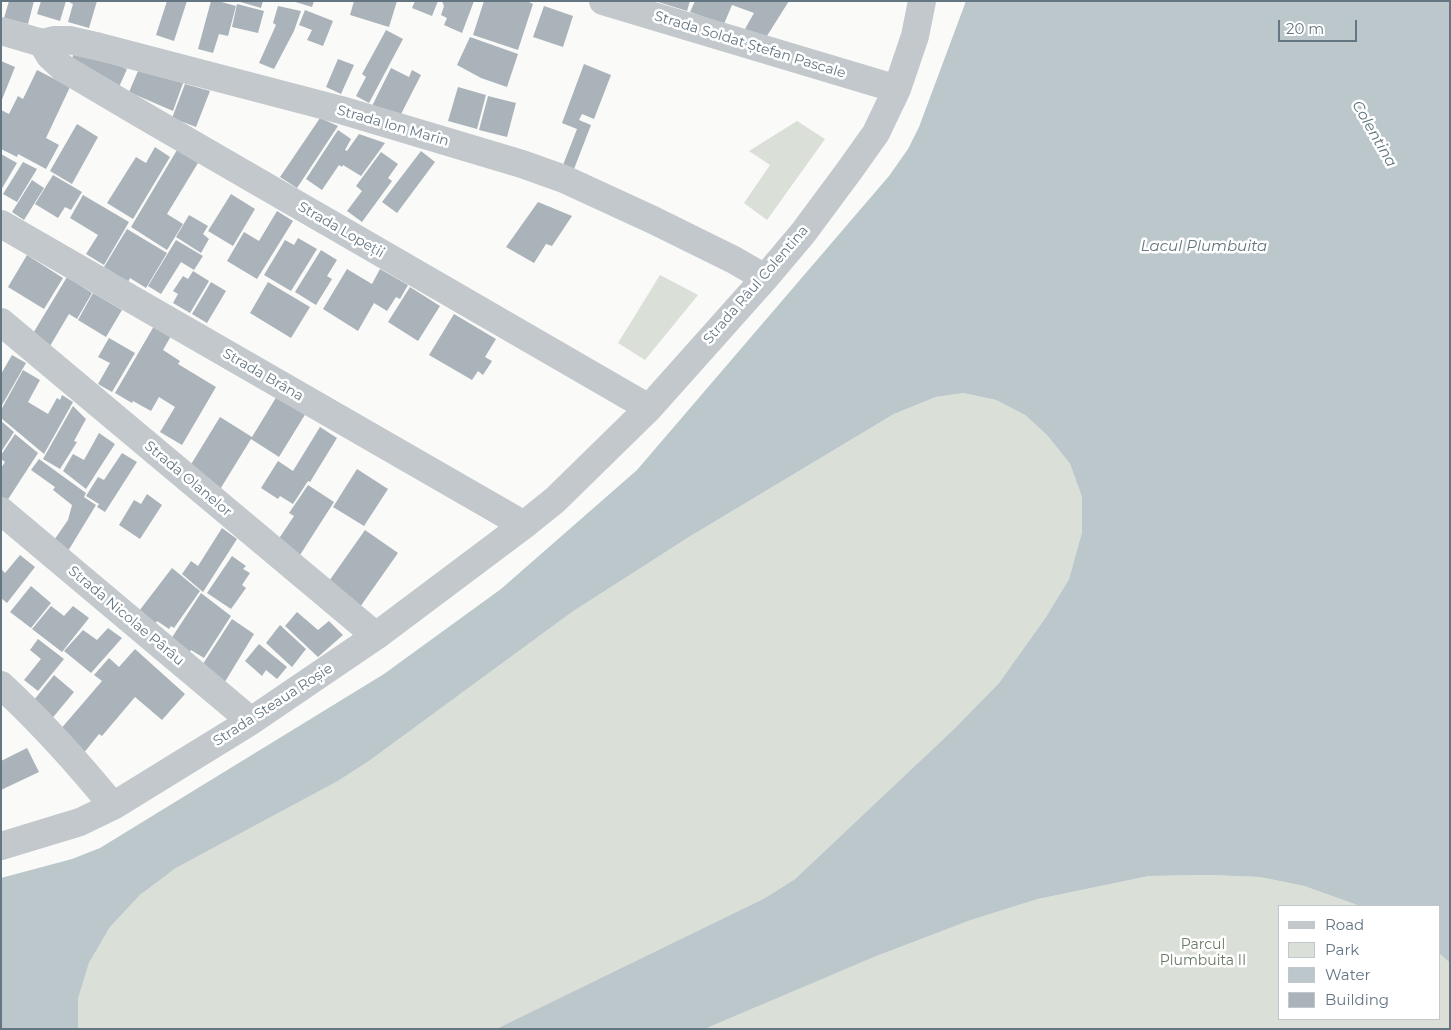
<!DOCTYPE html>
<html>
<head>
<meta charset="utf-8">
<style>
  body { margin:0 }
  #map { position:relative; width:1451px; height:1030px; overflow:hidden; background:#fafaf8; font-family:Montserrat,sans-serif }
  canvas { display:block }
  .frame { position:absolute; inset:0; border:2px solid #657683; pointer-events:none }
  .legend { position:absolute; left:1278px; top:905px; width:162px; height:115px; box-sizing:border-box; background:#fff; border:1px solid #c1c8cd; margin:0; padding:6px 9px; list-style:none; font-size:15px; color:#657683 }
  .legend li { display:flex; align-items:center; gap:10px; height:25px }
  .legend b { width:25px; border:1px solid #c1c8cd }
  .scale { position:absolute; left:1278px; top:20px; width:79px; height:22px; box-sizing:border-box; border:2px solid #657683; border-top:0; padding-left:6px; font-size:15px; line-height:18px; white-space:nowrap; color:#657683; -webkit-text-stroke:4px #fff; paint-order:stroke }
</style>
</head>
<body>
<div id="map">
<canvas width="1451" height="1030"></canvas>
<div class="frame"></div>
<ul class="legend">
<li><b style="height:6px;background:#c3c8cc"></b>Road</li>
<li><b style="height:14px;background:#dadfd7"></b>Park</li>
<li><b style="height:14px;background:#bbc7cb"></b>Water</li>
<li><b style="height:14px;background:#aab3b9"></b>Building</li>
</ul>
<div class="scale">20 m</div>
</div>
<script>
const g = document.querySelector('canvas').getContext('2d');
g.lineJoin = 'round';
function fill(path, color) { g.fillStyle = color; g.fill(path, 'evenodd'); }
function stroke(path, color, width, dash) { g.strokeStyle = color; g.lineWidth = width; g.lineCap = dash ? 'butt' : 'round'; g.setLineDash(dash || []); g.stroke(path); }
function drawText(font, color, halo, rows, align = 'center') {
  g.font = font + ' Montserrat,sans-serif'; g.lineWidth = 5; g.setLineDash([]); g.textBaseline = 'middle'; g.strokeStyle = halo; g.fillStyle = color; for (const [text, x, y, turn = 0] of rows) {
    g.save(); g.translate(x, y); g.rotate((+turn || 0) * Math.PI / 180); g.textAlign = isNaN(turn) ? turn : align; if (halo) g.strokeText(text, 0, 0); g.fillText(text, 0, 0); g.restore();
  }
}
fill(new Path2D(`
  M797 121 825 139 767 220 744 203 770 165 749 151Z
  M660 275 698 295 645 360 618 343Z
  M963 393 996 400 1025 415 1047 435 1070 464 1082 497V532L1069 579 1046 617 999 683 954 729 795 879 765 898 496 1029H78V999L89 963 110 927 140 895 176 868 338 781 369 761 572 612 689 537 894 414 936 397Z
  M1208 875 1260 877 1304 886 1360 906H1280V1019H1440V954L1450 963V1029H701L874 957 971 920 1038 899 1149 876Z`), '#dadfd7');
fill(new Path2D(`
  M966 1H1450V963L1440 954V906H1360L1304 886 1260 877 1208 875 1149 876 1038 899 971 920 874 957 704 1029H496L765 898 795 879 954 729 999 683 1046 617 1069 579 1082 532V497L1070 464 1047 435 1025 415 996 400 963 393 936 397 894 414 689 537 572 612 369 761 338 781 176 868 140 895 110 927 89 963 78 999V1029H1V878L72 859 100 848 384 674 501 589 637 470 889 176 908 149 919 127Z`), '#bbc7cb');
fill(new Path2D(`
  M9 1H34L28 24 4 18Z
  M41 1H66L60 21 37 14Z
  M97 1 89 28 68 22 73 4 67 1Z
  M167 1H187L174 41 156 35Z
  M211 1H218L236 6 228 36 219 34 213 53 198 49Z
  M237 1H263L261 8Z
  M292 1H314L312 7Z
  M354 1H397L389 27 350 15Z
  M415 1H438L432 16 412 8Z
  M442 1H474L462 33 444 25 447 18 441 15 444 6Z
  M484 1H527L533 4 518 50 473 35Z
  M655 1H690L687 11Z
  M695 1H789L765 39 745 29 754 13 732 5 724 24 690 12Z
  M237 4 264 11 258 33 232 27Z
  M278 6 301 11 294 31 274 69 259 63 276 25 273 23Z
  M544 6 573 16 563 47 533 37Z
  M305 10 333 21 323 46 307 40 312 30 299 25Z
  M386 30 403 39 369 103 356 96 366 77 362 74Z
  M470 37 518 54 507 87 481 78 457 65Z
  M76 49 127 69 119 87 69 65Z
  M338 59 354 65 341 94 326 87Z
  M1 61 15 67 1 102Z
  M584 64 611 75 594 119 582 114 579 120 591 125 574 169 563 165 577 129 562 123Z
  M391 68 409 77 412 70 421 75 398 120 372 106Z
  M37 70 70 87 46 138 59 145 46 169 18 154 17 157 1 149V110L9 114 18 96 23 99Z
  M138 71 183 83 173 111 129 92Z
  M185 84 210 91 196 127 172 118Z
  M458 87 486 95 477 129 448 121Z
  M488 96 516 103 507 137 479 130Z
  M320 118 338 126 297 188 280 177Z
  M77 124 98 137 72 184 50 171Z
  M338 130 351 139 345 150 347 151 359 134 385 143 361 176 343 165 342 167 339 165 322 190 306 179Z
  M155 147 170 157 133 219 107 203 136 157 146 163Z
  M177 150 198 163 167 214 183 224 167 250 131 227Z
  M421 151 435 162 397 213 382 202Z
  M381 152 398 164 388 178 392 181 362 222 347 211 362 191 356 186Z
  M1 154 17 163 1 190Z
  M23 162 37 169 17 202 3 194Z
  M53 175 82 192 71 210 65 207 58 218 35 204Z
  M32 180 44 188 24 220 12 212Z
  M231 194 255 209 233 246 208 231Z
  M83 195 129 222 104 265 86 254 98 235 70 218Z
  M538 202 572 216 552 246 546 244 534 263 506 247Z
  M277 211 293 221 257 279 227 261 244 232 259 241Z
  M189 215 208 226 203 234 209 239 201 253 176 237Z
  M127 229 167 253 146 288 130 278 128 282 104 267Z
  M298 238 317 249 291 291 264 275 285 240 294 245Z
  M176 240 203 256 194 270 181 262 161 294 148 286Z
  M321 250 337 260 327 276 332 279 316 305 295 292Z
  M27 255 63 278 44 309 8 287Z
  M347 269 372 284 380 269 408 285 400 299 396 297 387 311 374 303 358 331 323 309Z
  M193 271 209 281 190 313 173 303 178 294 173 291 183 276 188 279Z
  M67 277 92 293 77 319 69 314 50 346 32 335Z
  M211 282 226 291 207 323 192 314Z
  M268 282 310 307 291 338 250 313Z
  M410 287 440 306 418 341 388 322Z
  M93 293 122 310 106 337 78 320Z
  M454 314 496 339 485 357 492 361 483 375 478 371 472 380 429 355Z
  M154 326 171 336 163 350 180 361 178 364 216 387 182 445 160 432 175 407 159 397 151 411 133 401 132 403 115 393Z
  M109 338 135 353 112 392 98 384 110 363 98 357Z
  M12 355 26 363 1 407V374Z
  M23 370 40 380 28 402 48 414 57 398 60 400 62 395 73 402 44 454 1 418V410Z
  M277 396 306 413 279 457 251 439 219 491 190 466 220 417 252 437Z
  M73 406 86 419 74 441 77 442 60 469 43 459Z
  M1 421 14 432 1 452Z
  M320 427 337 438 310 482 308 481 293 504 280 496 278 499 261 488 278 461 293 471Z
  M99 433 115 444 86 489 63 471 73 454 84 460Z
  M15 434 38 453 5 504 1 502V468L5 462 1 459V455Z
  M122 453 137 462 105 512 97 507 99 504 86 496 98 477 104 480Z
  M39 459 86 493 84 497 96 505 65 556 50 546 68 520 72 505 53 490 55 487 31 470Z
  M357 469 388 489 364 526 333 507Z
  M308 485 334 502 300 555 278 540 294 516 289 513Z
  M147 494 162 505 140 539 119 525 134 500 141 504Z
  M222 528 237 539 203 592 182 574 191 561 198 566Z
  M365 530 398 553 360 607 327 584Z
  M20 555 35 567 7 603 1 598V569L5 573Z
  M232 556 246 566 243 569 250 573 242 585 246 588 231 609 207 593Z
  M172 568 200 591 174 628 171 626 169 629 157 621 153 628 136 615Z
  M31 586 51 603 31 628 10 612Z
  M201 593 231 616 204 658 191 650 187 654 169 642Z
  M51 606 64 616 73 606 89 618 62 652 32 629Z
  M297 612 318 630 329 621 343 635 318 657 285 626Z
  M232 619 254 634 223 685 199 670Z
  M280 625 306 649 292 667 266 643Z
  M108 628 122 638 91 673 64 651 83 630 97 640Z
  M38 639 64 659 38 691 24 680 41 659 30 650Z
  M259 644 287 667 277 679 266 670 262 676 245 661Z
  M135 649 185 694 162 720 135 697 102 736 99 734 83 754 59 731 102 681 94 675 109 658 119 667Z
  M54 675 74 692 50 721 30 705Z
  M27 748 39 772 1 790V761Z`), '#aab3b9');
stroke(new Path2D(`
  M603 1 897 89
  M1 31 42 43 54 40H69L100 47 341 110 522 164 564 179 653 220 734 260 765 278
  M42 43 50 56 63 68 146 117 649 408
  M1 224 524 525
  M1 322 376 636
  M1 511 251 721
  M1 685C42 723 78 763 113 806
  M1 846 80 822 113 806 251 721 376 636 524 525 555 500 649 408 765 278 803 233 849 171 876 133 897 89 915 36 922 1`), '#c3c8cc', 28);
drawText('14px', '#657683', '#fff', [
  ["Strada Soldat Ștefan Pascale",750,45,17],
  ["Strada Ion Marin",393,126,16],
  ["Strada Lopeții",341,230,30],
  ["Strada Râul Colentina",756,285,-49],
  ["Strada Brâna",263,375,30],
  ["Strada Olanelor",188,479,40],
  ["Strada Nicolae Pârâu",126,616,40],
  ["Strada Steaua Roșie",273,705,-33]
]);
drawText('14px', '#687a64', '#fff', [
  ["Parcul",1203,945],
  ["Plumbuita II",1203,961]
]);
drawText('italic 15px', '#60757c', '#fff', [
  ["Colentina",1374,134,60],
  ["Lacul Plumbuita",1204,247]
]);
</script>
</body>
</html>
